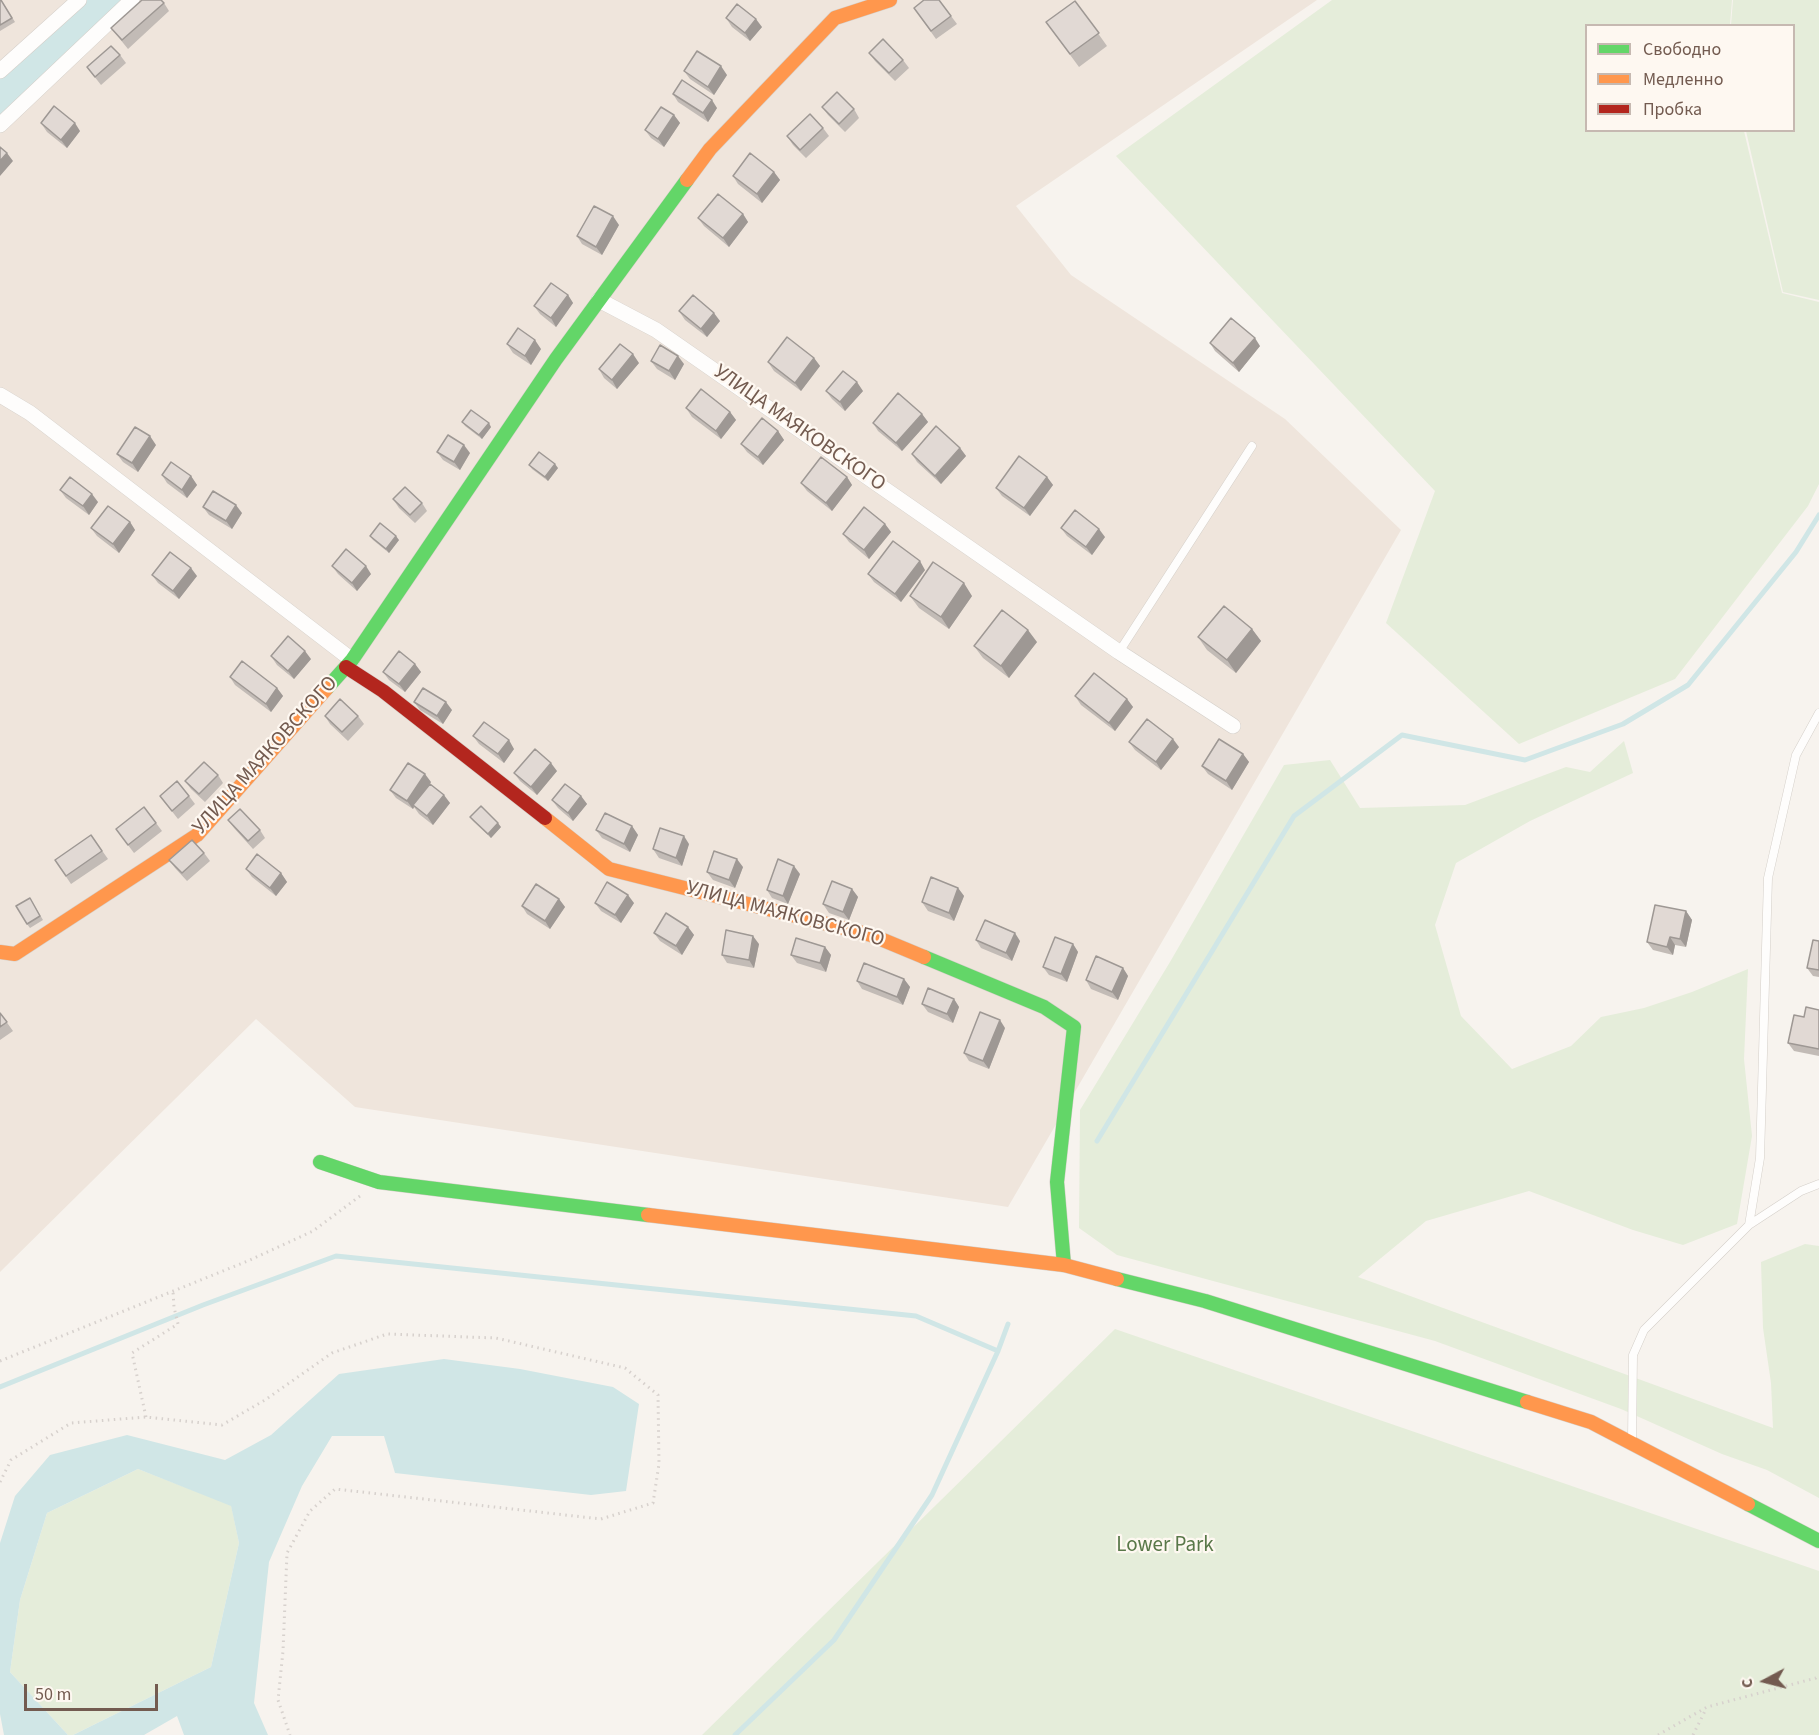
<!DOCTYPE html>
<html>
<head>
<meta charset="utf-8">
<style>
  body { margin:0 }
  #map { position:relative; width:1819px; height:1735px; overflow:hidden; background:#f7f3ee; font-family:"Source Sans 3",sans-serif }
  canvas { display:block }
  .legend { position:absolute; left:1585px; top:24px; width:210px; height:108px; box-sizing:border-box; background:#fef8f1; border:2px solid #c6b9b1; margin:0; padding:8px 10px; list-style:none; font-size:18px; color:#735b50 }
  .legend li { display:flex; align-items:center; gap:12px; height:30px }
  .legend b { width:30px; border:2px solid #c6b9b1 }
  .north { position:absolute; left:1735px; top:1651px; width:60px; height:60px; -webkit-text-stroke:4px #fef8f1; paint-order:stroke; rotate:263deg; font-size:16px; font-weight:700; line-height:24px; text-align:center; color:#735b50 }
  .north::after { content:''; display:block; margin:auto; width:21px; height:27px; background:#735b50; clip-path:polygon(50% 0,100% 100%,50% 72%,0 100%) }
  .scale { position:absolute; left:24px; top:1684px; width:134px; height:27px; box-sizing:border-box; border:3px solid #735b50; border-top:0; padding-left:8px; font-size:18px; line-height:21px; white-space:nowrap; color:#735b50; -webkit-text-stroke:4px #fef8f1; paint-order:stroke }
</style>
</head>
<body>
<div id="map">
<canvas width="1819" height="1735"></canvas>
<ul class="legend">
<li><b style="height:8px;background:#63d668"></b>Свободно</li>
<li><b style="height:8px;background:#ff974d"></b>Медленно</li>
<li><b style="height:8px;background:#b3261e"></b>Пробка</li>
</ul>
<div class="north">С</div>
<div class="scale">50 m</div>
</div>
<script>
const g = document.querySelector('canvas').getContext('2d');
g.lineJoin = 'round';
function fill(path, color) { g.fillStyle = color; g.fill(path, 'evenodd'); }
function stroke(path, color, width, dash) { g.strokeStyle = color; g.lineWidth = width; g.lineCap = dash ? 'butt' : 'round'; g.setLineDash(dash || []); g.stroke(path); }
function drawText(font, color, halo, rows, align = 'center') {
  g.font = font + ' "Source Sans 3",sans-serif'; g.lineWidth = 4.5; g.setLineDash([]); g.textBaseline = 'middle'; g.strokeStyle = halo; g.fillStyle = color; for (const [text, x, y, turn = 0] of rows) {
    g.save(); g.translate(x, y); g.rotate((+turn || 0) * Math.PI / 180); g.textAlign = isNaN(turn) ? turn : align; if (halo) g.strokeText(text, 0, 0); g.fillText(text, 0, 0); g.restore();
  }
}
fill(new Path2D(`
  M0 0H1317L1016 206 1071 275 1285 419 1401 530 1008 1207 355 1107 256 1019 0 1272Z`), '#efe5dc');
fill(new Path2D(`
  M1332 0H1732L1730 25 1586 26V130L1744 131 1782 293 1819 302V484L1808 506 1675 679 1519 744 1386 623 1435 491 1116 156Z
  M1733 0H1819V300L1783 292 1746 131 1794 130V26L1731 25Z
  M1624 741 1633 773 1530 821 1456 863 1435 925 1461 1016 1512 1069 1571 1046 1601 1017 1644 1008 1692 992 1748 969 1744 1059 1752 1136 1737 1224 1683 1245 1633 1230 1529 1191 1426 1221 1358 1277 1773 1428 1771 1383 1763 1328 1761 1262 1805 1244 1819 1246V1498L1767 1470 1722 1454 1621 1409 1435 1341 1117 1255 1079 1228 1080 1110 1170 962 1284 765 1330 760 1360 808 1465 805 1566 767 1590 772Z
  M1115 1329 1819 1571V1735H702Z
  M138 1469 231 1505 239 1543 211 1667 73 1735H68L10 1672 20 1600 47 1513Z`), '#e5edda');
fill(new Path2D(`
  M444 1359 520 1369 613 1387 639 1404 626 1491 591 1495 395 1473 384 1436H332L302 1486 269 1562 254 1703 268 1735H184L177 1716 144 1735H73L211 1667 239 1543 231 1506 138 1469 47 1513 20 1600 10 1672 68 1735H4L0 1714V1543L15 1496 50 1455 127 1435 225 1460 271 1435 339 1374Z`), '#d0e6e6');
stroke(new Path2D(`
  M1097 1141 1294 816 1402 735 1525 760 1623 724 1688 685 1796 552 1819 515
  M0 1387 203 1305 336 1256 916 1316 998 1351
  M735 1735 834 1640 932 1495 998 1351 1008 1324`), '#d0e6e6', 5);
stroke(new Path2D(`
  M0 99 109 0`), '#d0e6e6', 32);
const lane = new Path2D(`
  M1119 652 1252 446
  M1749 1225 1801 1191 1819 1184
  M1632 1439 1633 1355 1644 1330 1749 1225 1760 1158 1768 878 1796 755 1819 713`);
const street = new Path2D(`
  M0 71 79 0
  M0 125 132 0
  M599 300 656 330 1119 652 1233 726
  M0 395 30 413 352 660`);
const fast = new Path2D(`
  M327 688 352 660 556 359 687 180
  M924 957 1044 1007 1074 1027 1057 1182 1064 1265
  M320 1162 379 1182 648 1215
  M1117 1279 1205 1301 1527 1402
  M1748 1504 1819 1541`);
const slow = new Path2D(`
  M687 180 710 149 835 18 890 0
  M545 818 609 869 871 935 924 957
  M0 952 15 954 197 835 327 688
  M648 1215 1064 1265 1117 1279
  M1527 1402 1591 1422 1748 1504`);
const jam = new Path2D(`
  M346 667 383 691 545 818`);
stroke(lane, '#d4cfc9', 9);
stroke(street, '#d4cfc9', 16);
stroke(fast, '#d5cfc9', 15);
stroke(slow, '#d5cfc9', 15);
stroke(jam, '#d5cfc9', 15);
stroke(new Path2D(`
  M0 1361 250 1260 313 1231 360 1196
  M146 1417 132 1353 178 1324 174 1307 173 1291
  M0 1482 11 1460 71 1423 146 1417 222 1425 265 1400 332 1353 387 1334 496 1338 625 1368 658 1395 659 1464 653 1503 601 1519 335 1489 310 1511 287 1553 283 1651 278 1700 290 1735
  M1658 1735 1707 1707 1816 1678 1819 1675
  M1693 1735 1706 1709`), '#d7d1cd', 3, [1.5, 4.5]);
stroke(lane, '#fefdfc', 8);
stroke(street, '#fefdfc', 15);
stroke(fast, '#63d668', 14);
stroke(slow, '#ff974d', 14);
stroke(jam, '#b3261e', 14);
fill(new Path2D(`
  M1 0 15 22 0 31V1Z
  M939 0 957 24 936 39 914 8Z
  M1075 1 1107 46 1079 67 1046 22Z
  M164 3 169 11 128 49 111 28Z
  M726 18 762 27 750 41 732 27Z
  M869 53 903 60 909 68 895 81 875 61Z
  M120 55 126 63 101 85 87 67Z
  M684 71 727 75 714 95 690 79Z
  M673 94 717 108 708 122 678 102Z
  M822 107 854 109 859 118 845 132 828 115Z
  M674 115 680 123 664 147 651 138 645 130Z
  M41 123 80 131 67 148 47 132Z
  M823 128 829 136 806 158 793 145 787 136Z
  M774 172 780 180 762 203 738 184 733 176Z
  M743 214 748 222 729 247 704 226 698 218Z
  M619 225 602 255 582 244 577 236Z
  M568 295 573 303 556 327 540 314 534 306Z
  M679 311 720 321 707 337 685 320Z
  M1210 343 1260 346 1239 372 1215 351Z
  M507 344 541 349 531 365 513 353Z
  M814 358 820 366 801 391 774 371 768 362Z
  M651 361 684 364 675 380 657 369Z
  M639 363 617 389 604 378 599 369Z
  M826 391H863L845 411 832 399Z
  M686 408 730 412 736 420 721 439 692 417Z
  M922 414 928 422 902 451 878 431 873 423Z
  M462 422 491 427 482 439 465 426Z
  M778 431 784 440 763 465 747 452 741 444Z
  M156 445 138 472 123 462 117 454Z
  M960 448 966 456 941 484 917 462 912 454Z
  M437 452 470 453 460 470 443 460Z
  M529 465 558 468 548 481 532 469Z
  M162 475 191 476 197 485 187 498 167 483Z
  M847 477 852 485 832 511 807 491 801 483Z
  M1047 477 1053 485 1030 516 1002 496 996 488Z
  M60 490 98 502 89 515 66 498Z
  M393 499 422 503 427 511 415 523 399 508Z
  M203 507 242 513 232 529 209 515Z
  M130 522 135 530 119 553 97 536 91 528Z
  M885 524 891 532 869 559 849 542 843 534Z
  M1061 528 1105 537 1092 555 1067 536Z
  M370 536 399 540 389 553 373 540Z
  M332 566 371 574 357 591 338 574Z
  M925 570 901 602 874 582 868 574Z
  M152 575 197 576 179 599 158 583Z
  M910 596H972L949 629 919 608Z
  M1252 629 1261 641 1236 673 1207 650 1198 637Z
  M1037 642 1009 678 983 658 974 646Z
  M271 656 311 659 294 679 277 665Z
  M415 664 421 672 405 692 389 680 383 672Z
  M230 677 277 688 283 696 271 712 235 685Z
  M1075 696 1127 699 1133 707 1115 731 1081 705Z
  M414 702 452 710 443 724 420 710Z
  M325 716H358L364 724 348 741 330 724Z
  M473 736 514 749 504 763 479 744Z
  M1129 742 1179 747 1161 770 1135 750Z
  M1243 754 1249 762 1232 790 1208 774 1202 766Z
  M557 771 537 795 520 781 514 773Z
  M218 775 223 783 205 802 191 789 185 781Z
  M431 782 429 785 450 803 433 825 419 814 414 807 413 809 396 798 390 790Z
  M160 796H189L195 804 178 819Z
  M581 796 587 804 573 821 558 808 552 800Z
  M470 817 501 827 491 838 473 821Z
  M228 820 260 830 265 838 253 849 234 828Z
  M156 823 162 831 134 853 116 829Z
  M632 826 638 835 630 852 602 838 596 830Z
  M91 835 108 859 71 884 55 860Z
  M689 844 682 866 659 858 653 849Z
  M204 853 210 861 187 881 175 868 169 860Z
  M743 867 735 888 713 880 707 872Z
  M246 869 281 873 287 882 276 896 252 877Z
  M800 874 788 904 772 898 767 890Z
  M958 888 964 896 954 921 928 911 922 902Z
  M852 889 858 897 849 920 829 913 823 904Z
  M30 898 43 920 30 928 27 924Z
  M559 899 565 907 550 929 527 914 522 906Z
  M595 903H634L621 923 601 911Z
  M1686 911 1692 920 1686 947 1675 945 1673 955 1653 950 1647 942Z
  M688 927 694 935 682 955 660 941 654 933Z
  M976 940 1020 941 1012 961 981 948Z
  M1819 941V977L1813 976 1807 968Z
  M759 944 754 968 727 963 722 955Z
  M1073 944 1078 952 1067 982 1049 975 1043 967Z
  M825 947 831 955 826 972 797 963 791 955Z
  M1123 968 1128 976 1118 1000 1091 989 1086 980Z
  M904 979 910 987 903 1005 862 989 857 981Z
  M954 999 959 1007 953 1023 928 1012 922 1004Z
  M1819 1010V1056L1794 1051 1788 1043Z
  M0 1013 13 1031 0 1040Z
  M1005 1028 989 1069 969 1061 964 1053Z`), '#c2bbb6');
fill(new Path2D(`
  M756 19 762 27 750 41 745 33Z
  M721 66 727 75 714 95 708 87Z
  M712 100 717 108 708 122 703 113Z
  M674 115 680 123 664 147 658 139Z
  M75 123 80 131 67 148 61 140Z
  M7 153 13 161 0 176V161Z
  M774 172 780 180 762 203 757 194Z
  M743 214 748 222 729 247 723 238Z
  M613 216 619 225 602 255 596 247Z
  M568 295 573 303 556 327 551 318Z
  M714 313 720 321 707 337 701 329Z
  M1255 338 1260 346 1239 372 1233 363Z
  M535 340 541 349 531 365 525 356Z
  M633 354 639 363 617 389 612 380Z
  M678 356 684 364 675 380 669 371Z
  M814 358 820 366 801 391 795 383Z
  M857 382 863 391 845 411 840 402Z
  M730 412 736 420 721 439 716 431Z
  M922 414 928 422 902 451 896 443Z
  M489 423 491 427 482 439 479 435Z
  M778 431 784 440 763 465 758 457Z
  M150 436 156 445 138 472 132 463Z
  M464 445 470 453 460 470 454 462Z
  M960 448 966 456 941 484 935 476Z
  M555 464 558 468 548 481 545 477Z
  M191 476 197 485 187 498 182 490Z
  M847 477 852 485 832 511 826 503Z
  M1047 477 1053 485 1030 516 1024 508Z
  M92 494 98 502 89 515 83 506Z
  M236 505 242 513 232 529 226 521Z
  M130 522 135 530 119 553 113 544Z
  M885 524 891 532 869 559 864 550Z
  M1099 529 1105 537 1092 555 1086 547Z
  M396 536 399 540 389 553 386 549Z
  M920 561 925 570 901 602 895 594Z
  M366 566 371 574 357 591 352 583Z
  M191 568 197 576 179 599 173 591Z
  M964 583 972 596 949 629 941 617Z
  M1252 629 1261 641 1236 673 1227 660Z
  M1028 630 1037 642 1009 678 1001 666Z
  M305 651 311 659 294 679 288 671Z
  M415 664 421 672 405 692 399 684Z
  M277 688 283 696 271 712 266 704Z
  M1127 699 1133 707 1115 731 1109 723Z
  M446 702 452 710 443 724 437 716Z
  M1173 739 1179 747 1161 770 1156 762Z
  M509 740 514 749 504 763 498 754Z
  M1243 754 1249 762 1232 790 1226 781Z
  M551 763 557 771 537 795 531 787Z
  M425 774 431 782 415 807 413 805 414 807 413 809 407 801Z
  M444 795 450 803 433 825 427 816Z
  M581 796 587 804 573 821 568 813Z
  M498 823 501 827 491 838 488 834Z
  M632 826 638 835 630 852 624 844Z
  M684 836 689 844 682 866 676 858Z
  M737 859 743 867 735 888 729 880Z
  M794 866 800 874 788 904 783 896Z
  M281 873 287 882 276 896 270 888Z
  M958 888 964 896 954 921 949 913Z
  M852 889 858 897 849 920 843 912Z
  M628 895 634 903 621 923 615 915Z
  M559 899 565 907 550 929 545 921Z
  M1686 911 1692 920 1686 947 1680 939Z
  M688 927 694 935 682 955 676 946Z
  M1015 933 1020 941 1012 961 1006 953Z
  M753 936 759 944 754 968 749 960Z
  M1670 937 1675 945 1673 955 1667 947Z
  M1073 944 1078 952 1067 982 1061 974Z
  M825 947 831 955 826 972 820 963Z
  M1123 968 1128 976 1118 1000 1112 992Z
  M904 979 910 987 903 1005 897 997Z
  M954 999 959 1007 953 1023 947 1014Z
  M1000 1020 1005 1028 989 1069 983 1061Z`), '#9e9894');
const building = new Path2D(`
  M1 0 12 18 0 25V1Z
  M142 0H161L164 3 122 40 111 28Z
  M924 0H939L951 16 931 31 914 8Z
  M1075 1 1099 33 1070 54 1046 22Z
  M737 4 756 19 745 33 726 18Z
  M883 39 903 60 889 73 869 53Z
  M111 46 120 55 95 77 87 67Z
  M697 51 721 66 708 87 684 71Z
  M682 80 712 100 703 113 673 94Z
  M837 92 854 109 839 124 822 107Z
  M54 106 75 123 61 140 41 123Z
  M661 107 674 115 658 139 645 130Z
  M810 114 823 128 800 150 787 136Z
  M0 147 7 153 0 161Z
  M750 153 774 172 757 194 733 176Z
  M718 194 743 214 723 238 698 218Z
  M594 206 613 216 596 247 577 236Z
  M551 283 568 295 551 318 534 306Z
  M693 295 714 313 701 329 679 311Z
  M1231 318 1255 338 1233 363 1210 343Z
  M518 328 535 340 525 356 507 344Z
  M787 337 814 358 795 383 768 362Z
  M620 344 633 354 612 380 599 369Z
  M660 345 678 356 669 371 651 361Z
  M843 371 857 382 840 402 826 391Z
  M701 389 730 412 716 431 686 408Z
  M898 393 922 414 896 443 873 423Z
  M471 410 489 423 479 435 462 422Z
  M762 418 778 431 758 457 741 444Z
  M936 426 960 448 935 476 912 454Z
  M135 427 150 436 132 463 117 454Z
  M448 435 464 445 454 462 437 452Z
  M539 452 555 464 545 477 529 465Z
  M1019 456 1047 477 1024 508 996 488Z
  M821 457 847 477 826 503 801 483Z
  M171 462 191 476 182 490 162 475Z
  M70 477 92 494 83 506 60 490Z
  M405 487 422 503 410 515 393 499Z
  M213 491 236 505 226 521 203 507Z
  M108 506 130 522 113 544 91 528Z
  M864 507 885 524 864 550 843 534Z
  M1075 510 1099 529 1086 547 1061 528Z
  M380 523 396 536 386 549 370 536Z
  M893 541 920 561 895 594 868 574Z
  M346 549 366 566 352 583 332 566Z
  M170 552 191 568 173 591 152 575Z
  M933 562 964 583 941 617 910 596Z
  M1224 606 1252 629 1227 660 1198 637Z
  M1002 610 1028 630 1001 666 974 646Z
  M288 636 305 651 288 671 271 656Z
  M399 651 415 664 399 684 383 672Z
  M242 661 277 688 266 704 230 677Z
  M1094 673 1127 699 1109 723 1075 696Z
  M423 688 446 702 437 716 414 702Z
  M340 699 358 716 342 732 325 716Z
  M1147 719 1173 739 1156 762 1129 742Z
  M484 722 509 740 498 754 473 736Z
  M1219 739 1243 754 1226 781 1202 766Z
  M535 749 551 763 531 787 514 773Z
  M204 762 218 775 199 794 185 781Z
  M408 763 425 774 407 801 390 790Z
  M177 781 189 796 172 811 160 796Z
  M430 784 444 795 427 816 413 805Z
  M565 784 581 796 568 813 552 800Z
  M481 806 498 823 488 834 470 817Z
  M144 807 156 823 128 845 116 829Z
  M240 809 260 830 248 841 228 820Z
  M605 813 632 826 624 844 596 830Z
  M660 828 684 836 676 858 653 849Z
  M91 835 102 851 66 876 55 860Z
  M192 840 204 853 182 873 169 860Z
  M714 851 737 859 729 880 707 872Z
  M257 854 281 873 270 888 246 869Z
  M778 859 794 866 783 896 767 890Z
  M931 877 958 888 949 913 922 902Z
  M832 881 852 889 843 912 823 904Z
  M607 882 628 895 615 915 595 903Z
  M536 884 559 899 545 921 522 906Z
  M30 898 40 916 27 924 16 906Z
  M1655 905 1686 911 1680 939 1670 937 1667 947 1647 942Z
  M666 913 688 927 676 946 654 933Z
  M985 920 1015 933 1006 953 976 940Z
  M726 930 753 936 749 960 722 955Z
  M1055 937 1073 944 1061 974 1043 967Z
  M796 938 825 947 820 963 791 955Z
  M1813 940 1819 941V970L1807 968Z
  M1096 956 1123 968 1112 992 1086 980Z
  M864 963 904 979 897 997 857 981Z
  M928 988 954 999 947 1014 922 1004Z
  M1806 1007 1819 1010V1049L1788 1043 1794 1015 1804 1017Z
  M980 1012 1000 1020 983 1061 964 1053Z
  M0 1013 7 1022 0 1027Z`);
fill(building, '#e1d9d4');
stroke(building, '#9e9894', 1.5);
drawText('21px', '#735b50', '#fef8f1', [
  ["УЛИЦА МАЯКОВСКОГО",799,429,35],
  ["УЛИЦА МАЯКОВСКОГО",266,756,-48],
  ["УЛИЦА МАЯКОВСКОГО",785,915,15]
]);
drawText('21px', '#597849', '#fef8f1', [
  ["Lower Park",1165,1546]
]);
</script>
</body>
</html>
